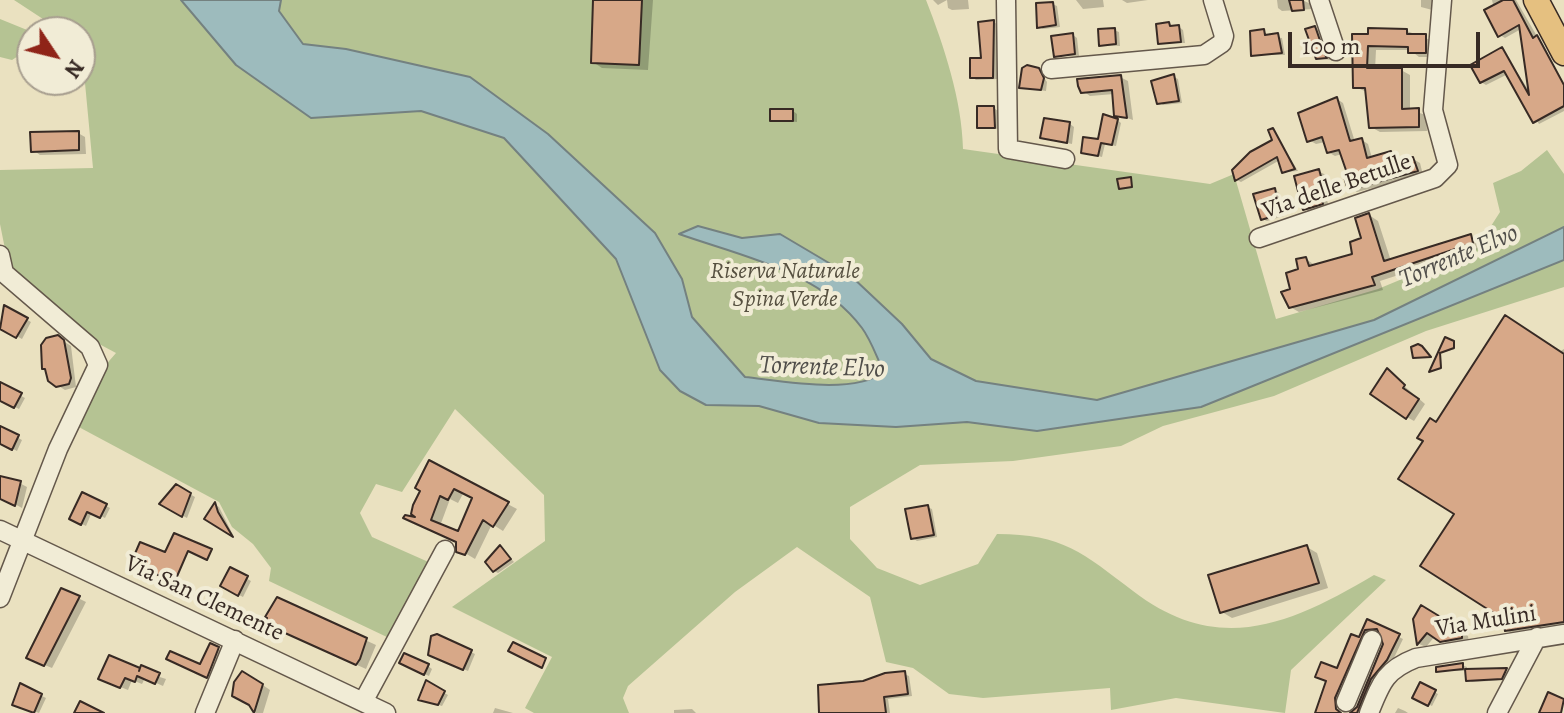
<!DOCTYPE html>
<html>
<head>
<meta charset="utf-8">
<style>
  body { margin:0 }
  #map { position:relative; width:1564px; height:713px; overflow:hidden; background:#eae1c0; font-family:Alegreya,serif }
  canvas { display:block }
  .north { position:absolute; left:16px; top:16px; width:80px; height:80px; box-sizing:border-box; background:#f1ecd6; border:2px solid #a79e8f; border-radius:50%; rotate:125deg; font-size:22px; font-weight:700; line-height:32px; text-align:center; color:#372a24 }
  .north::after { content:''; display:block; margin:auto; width:28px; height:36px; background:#8f2418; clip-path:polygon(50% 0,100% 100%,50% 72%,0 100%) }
  .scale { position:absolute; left:1288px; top:32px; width:192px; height:36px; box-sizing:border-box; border:4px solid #372a24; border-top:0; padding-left:10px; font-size:24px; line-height:28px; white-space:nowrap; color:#372a24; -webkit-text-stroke:6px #f1ecd6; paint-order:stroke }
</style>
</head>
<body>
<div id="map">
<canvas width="1564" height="713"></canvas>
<div class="north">N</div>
<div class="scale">100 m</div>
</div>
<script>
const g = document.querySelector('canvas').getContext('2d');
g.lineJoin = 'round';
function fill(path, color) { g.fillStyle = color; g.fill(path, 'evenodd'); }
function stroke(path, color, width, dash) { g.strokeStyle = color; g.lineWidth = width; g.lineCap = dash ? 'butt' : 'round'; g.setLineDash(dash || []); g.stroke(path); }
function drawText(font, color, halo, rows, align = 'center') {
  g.font = font + ' Alegreya,serif'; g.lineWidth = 8; g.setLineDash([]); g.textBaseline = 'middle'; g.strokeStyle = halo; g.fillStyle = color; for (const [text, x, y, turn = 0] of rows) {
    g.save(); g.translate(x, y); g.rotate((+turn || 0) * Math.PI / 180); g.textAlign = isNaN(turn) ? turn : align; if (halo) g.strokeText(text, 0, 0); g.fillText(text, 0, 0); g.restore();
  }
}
fill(new Path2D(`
  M14 0H926C944 46 962 100 963 149L1210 184 1234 174 1276 319 1378 289 1477 248 1500 212 1493 183 1521 171 1547 150 1564 174V287L1426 331 1274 396 1163 426 1121 446 1013 461 920 465 850 507V539L877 568 920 585 978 564 997 534C1063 534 1083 553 1133 591 1219 657 1291 624 1374 575L1386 580 1291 670 1285 713 1176 698 1111 710 1110 688 983 698 949 694 913 668 886 662 870 597 797 547 735 592 628 686 623 698 629 713H534L525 708 552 657 452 607 545 541 544 495 455 409 402 492 376 484 360 513 372 537 433 564 389 638 269 581 271 568 253 544 232 527 219 502 75 425 103 368 116 353 101 345 8 264 0 224V170L93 168 85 83 80 80V32H34L43 19Z
  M0 19 32 32V47L12 60 0 57Z`), '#b5c393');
const water = new Path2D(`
  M181 0H281L279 11 303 44 346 49 470 77 548 134 655 233 682 279 692 317 745 377C782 381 854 395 884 372 877 358 871 340 862 328 820 271 741 256 679 234L698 226 742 238 780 234 851 276 902 324 931 359 976 381 1097 400 1374 320 1564 227V260L1201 407 1037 431 967 422 896 427 819 423 759 406 706 405 680 391 660 370 616 259 504 138 421 111 311 118 236 65Z`);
fill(water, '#9dbbbd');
stroke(water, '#748180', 2);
fill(new Path2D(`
  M595 0H653L648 70 602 68 593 62Z
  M933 0H968L969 9 952 10 948 8 947 0 938 5Z
  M1076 0H1103L1104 7 1083 9Z
  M1122 0H1148L1127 3Z
  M1277 0H1302L1311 4 1312 9 1282 11 1278 8Z
  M1421 0H1438L1436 11 1421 7Z
  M1492 0H1516L1564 83V111L1539 124 1508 74 1486 85 1481 82 1502 49 1531 94 1521 29 1505 38 1500 35Z
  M1052 4 1057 6 1060 27 1043 29 1039 27Z
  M994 22 998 25 997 79 976 80 972 77 983 60Z
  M1179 27 1183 30 1185 43 1160 42Z
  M1315 28 1319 30 1330 60 1318 58Z
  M1114 30 1119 32 1120 46 1101 45Z
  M1264 31 1268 36 1282 38 1285 55H1253Z
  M1407 31 1433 41V57H1419L1410 50H1376L1375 70H1401L1410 75V110L1426 115 1427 131 1380 132 1371 127 1367 92 1355 87 1354 36Z
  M1073 35 1077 38 1079 56 1056 55Z
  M1039 70 1047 82 1046 91 1021 87Z
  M1120 77 1128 81 1133 120 1116 114 1114 94 1090 96 1083 91Z
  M1174 77 1178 79 1182 103 1163 105 1159 102Z
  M1337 99 1343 103 1355 142 1362 140 1368 144 1372 158 1391 153 1400 163 1413 159 1420 163 1423 175 1357 192 1350 188 1351 177 1342 154 1335 156 1328 152 1325 142 1316 144 1309 140Z
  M994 108 998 111 999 129 979 127Z
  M793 111 797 114V122L772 120Z
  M1117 120 1121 123 1116 146 1105 144 1102 157 1083 152 1100 141Z
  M1070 124 1074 127 1072 144 1042 137Z
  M1273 130 1298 171 1283 172 1280 160 1241 182 1237 180 1274 141Z
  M78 133 85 137 86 154 40 155 33 150Z
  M1318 171 1326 175 1332 196 1326 197 1329 207 1312 213 1305 209Z
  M1275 190 1279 193 1284 216 1267 221 1262 219Z
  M1369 215 1378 221 1391 261 1470 236 1479 241 1482 248 1380 281 1383 290 1299 312 1290 307 1292 290 1306 259 1316 266 1355 255Z
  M4 307 31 322 22 339 0 327Z
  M57 337 71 346 76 387 65 390 49 380Z
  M1450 340 1455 344V349L1441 353 1442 368 1431 371 1443 341Z
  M1564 349V628L1516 636 1506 630 1505 618 1456 514 1437 424Z
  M1387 371 1425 404 1414 421 1407 417Z
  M0 385 25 398 19 409 0 399Z
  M0 428 22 440 17 451 0 442Z
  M430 463 517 509 503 531 492 524 475 559 465 553 458 542 425 521 423 490ZM464 492 474 497 459 534 440 526 450 499 458 503Z
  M0 478 8 482 10 478 27 487 22 508 0 496Z
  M176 486 195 497 187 518 162 504Z
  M83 494 110 508 105 518 92 512 86 526 72 519Z
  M215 505 219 507 233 535 207 518Z
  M927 507 932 509 937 537 917 541 913 538Z
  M1307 547 1317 553 1328 588 1232 618 1222 612Z
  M501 548 514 562 498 573 494 571Z
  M230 570 251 581 243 597 222 586Z
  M62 590 86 602 52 668 35 661Z
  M278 600 376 645 366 669 277 629Z
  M1422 607 1468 636 1469 642 1449 645 1435 636 1426 647 1419 644 1415 619Z
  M1368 622 1403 639 1392 662 1362 713H1348L1358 709 1385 644 1380 631 1370 632 1339 701 1340 713H1317L1328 681 1360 640Z
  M437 636 475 654 468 671 434 656Z
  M211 645 222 651 211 678 172 661 201 667Z
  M406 665 428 666 432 669 429 676Z
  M1462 665 1467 667V671L1510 672 1506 680 1472 682 1468 679 1467 671H1438Z
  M141 671 166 679 163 686 145 678 142 684 132 680 128 690 108 682Z
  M904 674 909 676 912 696 888 699 890 713H821L863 683Z
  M239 675H248L270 690 263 713H256L251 704 234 695Z
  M427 683 448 695 442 706 420 699Z
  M1420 685 1438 694 1432 706 1415 697Z
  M21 686 46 698 39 713 14 704Z
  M495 708 513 713H493Z
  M1398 708 1405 711 1408 713H1395Z
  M692 709 696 713H674V710Z`), '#0003');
const building = new Path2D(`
  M593 0H642L639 65 591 63Z
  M1289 0H1303L1304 10 1292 11Z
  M1503 0H1513L1533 38 1537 35 1564 85V106L1533 123 1504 71 1480 83 1470 65 1502 47 1529 95 1519 25 1498 37 1484 10Z
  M1053 2 1056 25 1037 28 1036 3Z
  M994 20 993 78H970V58H981L978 22Z
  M1169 22 1170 26 1179 25 1181 42 1158 44 1156 24Z
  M1315 26 1325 55 1327 58 1316 59 1305 29Z
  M1115 28 1116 44 1099 46 1098 29Z
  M1368 28 1407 29V34H1426V53H1408V47L1368 46 1367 68H1402V109L1419 108V127L1369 128 1365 88H1353L1352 34H1368Z
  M1264 29 1265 35 1278 33 1282 53 1251 56 1250 31Z
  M1073 33 1075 54 1054 57 1051 36Z
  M1027 65 1039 68 1044 78 1041 90 1019 88 1022 68Z
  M1174 74 1179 101 1157 104 1151 81Z
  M1121 75 1127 118 1114 116 1112 90 1081 93 1078 86 1077 79Z
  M1337 97 1350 141 1362 138 1367 158 1391 151 1395 162 1413 157 1418 171 1348 190 1344 177 1348 176 1339 150 1327 153 1322 137 1307 142 1298 113Z
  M977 106H994L995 128H977Z
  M770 109H793V121H770Z
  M1103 114 1118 119 1112 145 1101 143 1098 156 1081 153 1083 137 1098 139Z
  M1044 118 1070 122 1067 143 1040 138Z
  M1273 128 1295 169 1282 173 1277 157 1235 181 1232 170 1250 152 1272 140 1268 130Z
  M79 131V150L31 152 30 132Z
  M1319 169 1325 192 1320 194 1323 204 1303 210 1294 176Z
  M1131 177 1132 187 1119 189 1117 179Z
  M1275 188 1280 214 1261 220 1253 194Z
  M1369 213 1384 261 1471 234 1473 243 1372 277 1375 285 1289 308 1281 292 1290 289 1286 273 1298 269 1296 259 1306 257 1309 266 1352 254 1350 242 1361 238 1355 218Z
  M4 305 28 318 16 338 0 329Z
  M1505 315 1564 354V622L1505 631 1503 619 1420 566 1454 514 1398 479 1423 441 1417 438 1430 418 1436 422Z
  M58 335 64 340 71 378 69 384 56 387 48 381 45 369H42L41 345 46 338Z
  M1445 337 1454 341V348L1440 353 1441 368 1429 372Z
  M1418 344 1422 346 1431 357 1413 358 1411 347Z
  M1387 368 1405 385 1403 388 1419 399 1406 419 1370 394Z
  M0 382 22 393 14 408 0 401Z
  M0 426 19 435 12 450 0 444Z
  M429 460 509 502 493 527 483 520 465 555 456 552V542L403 518 405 515 415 517 411 514 413 505 420 491 415 488ZM454 489 472 498 458 531 431 520 440 496 448 500Z
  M0 476 21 481 15 506 0 499Z
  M176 484 191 493 182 517 159 504Z
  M82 492 107 504 100 518 87 512 81 525 69 519Z
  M215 502 218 512 233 537 204 519Z
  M928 505 934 535 911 539 905 509Z
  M174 533 212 549 207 560 188 551 175 581 130 565 140 542 165 552Z
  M500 545 511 559 493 572 485 562Z
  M1307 545 1319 583 1220 613 1208 575Z
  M230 567 248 576 238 596 220 586Z
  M61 588 80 596 44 666 26 658Z
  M277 597 367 638 360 659 356 665 265 624 267 618 265 617Z
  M1421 605 1462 630V638L1440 642 1427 633 1417 645 1413 619Z
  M1367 619 1400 634 1387 660 1371 679 1357 713H1350L1357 707 1383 644 1377 629 1365 630 1335 698 1336 709 1341 713H1315L1326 681 1315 677 1321 662 1337 668 1351 634 1359 637Z
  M437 634 472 650 463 670 428 655 431 636Z
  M513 642 546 658 542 668 508 651Z
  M210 643 219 647 207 678 166 659 170 651 200 664Z
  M404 653 429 664 424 675 399 663Z
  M109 655 140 668 139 671 141 665 160 673 155 684 137 676 135 682 125 678 120 688 98 679Z
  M1463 663V669L1436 672V667Z
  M1507 668 1502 679 1466 681 1465 669Z
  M242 671 263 684 254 713 249 705 232 696 234 682Z
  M905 671 908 694 884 697 886 713H819L818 685 863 681 885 673Z
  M426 680 445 691 438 705 418 700Z
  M1420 682 1436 690 1428 706 1412 698Z
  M20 683 42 694 34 713 12 705Z
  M1548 692 1564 699 1561 713H1539Z
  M80 701 104 713H74Z`);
fill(building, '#d7a888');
stroke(building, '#372a24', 2);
const minor = new Path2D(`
  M1006 0 1008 149 1065 159
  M1319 0 1336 51
  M1051 69 1204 55 1222 43 1224 36 1213 0
  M1259 238 1435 178 1448 165 1433 110 1442 0
  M0 255 4 273 90 347 98 365 58 449 0 598
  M0 530 386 713
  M363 702 445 550
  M1346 702 1372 640
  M205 713 235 640
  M1369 713C1381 683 1385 670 1416 658L1564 634
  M1497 713 1537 637`);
const major = new Path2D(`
  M1536 0 1564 53`);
stroke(minor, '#64584b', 21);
stroke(major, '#372a24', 27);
stroke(minor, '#f1ecd6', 18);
stroke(major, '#e5c080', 24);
drawText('24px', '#372a24', '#f1ecd6', [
  ["Via delle Betulle",1337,187,-19],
  ["Via San Clemente",204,599,25],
  ["Via Mulini",1486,622,-9]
]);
drawText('italic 24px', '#565040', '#f1ecd6', [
  ["Riserva Naturale",785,272],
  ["Spina Verde",785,300]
]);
drawText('italic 26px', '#504e4a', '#f1ecd6', [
  ["Torrente Elvo",1459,257,-23],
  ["Torrente Elvo",822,368,2]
]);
</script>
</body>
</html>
